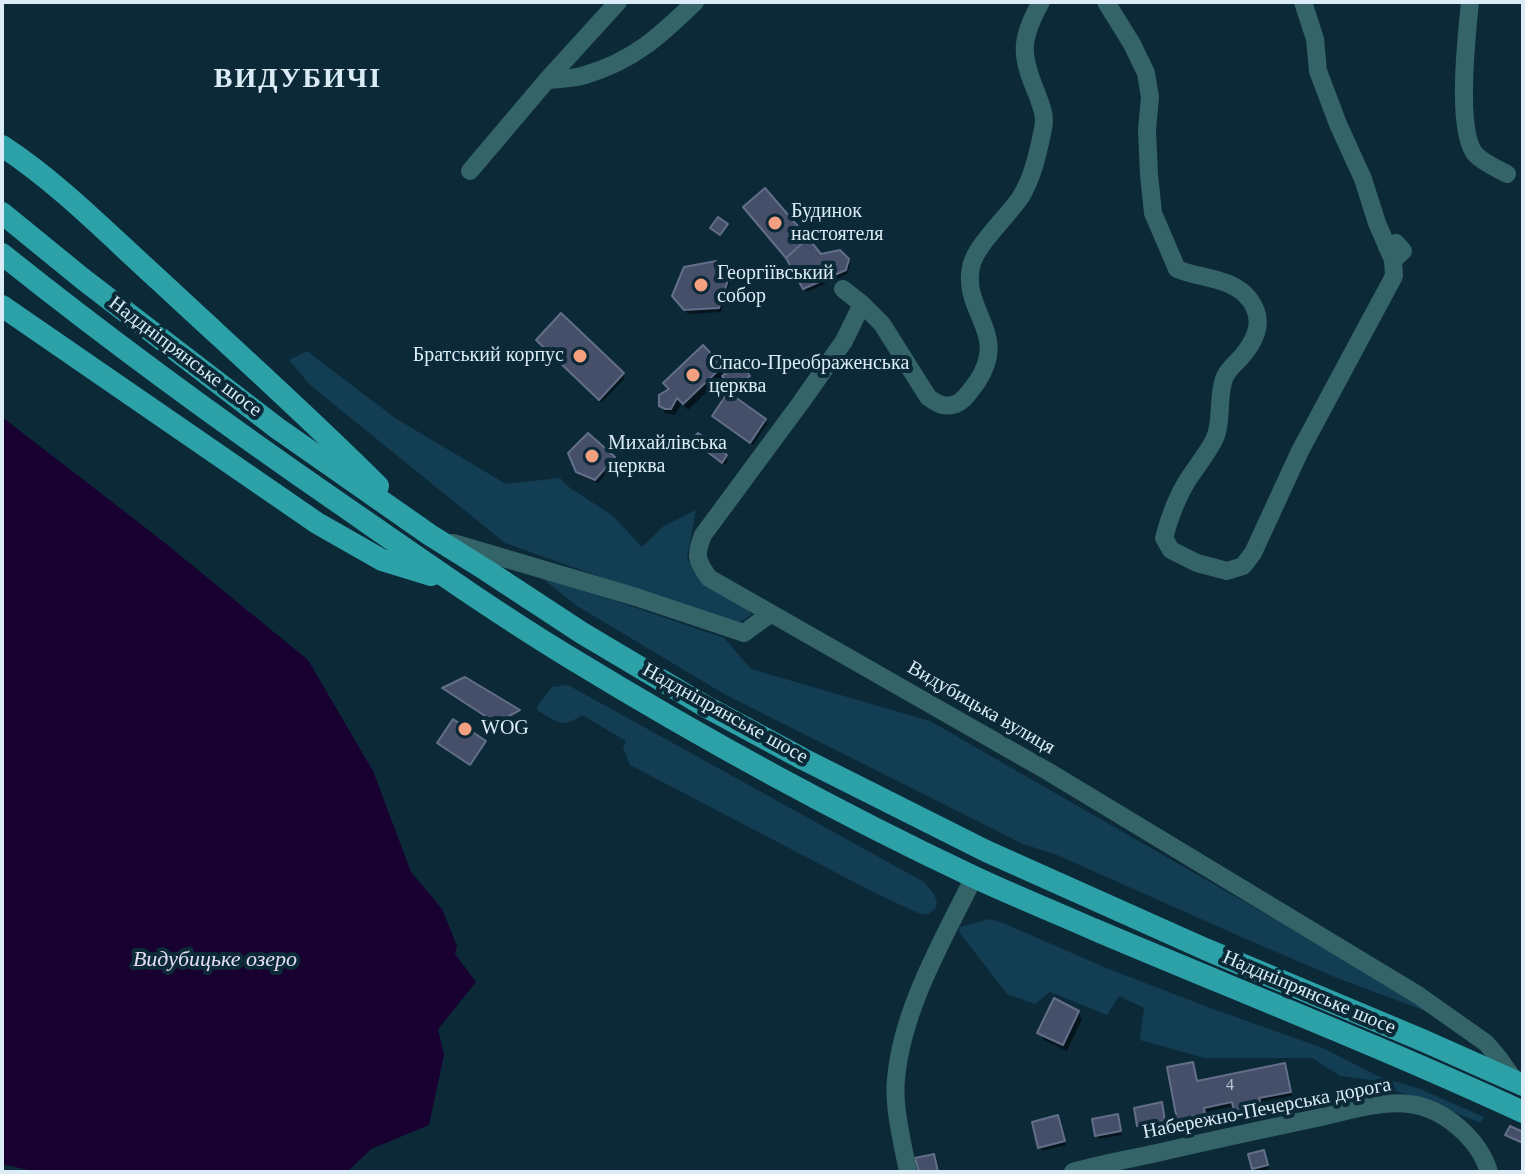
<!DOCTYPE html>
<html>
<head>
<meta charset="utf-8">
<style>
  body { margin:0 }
  #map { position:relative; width:1525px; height:1174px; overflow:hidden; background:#0c2938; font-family:Georgia,serif }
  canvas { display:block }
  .frame { position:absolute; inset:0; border:4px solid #dbecf6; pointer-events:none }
</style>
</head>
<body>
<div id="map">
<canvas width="1525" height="1174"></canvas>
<div class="frame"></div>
</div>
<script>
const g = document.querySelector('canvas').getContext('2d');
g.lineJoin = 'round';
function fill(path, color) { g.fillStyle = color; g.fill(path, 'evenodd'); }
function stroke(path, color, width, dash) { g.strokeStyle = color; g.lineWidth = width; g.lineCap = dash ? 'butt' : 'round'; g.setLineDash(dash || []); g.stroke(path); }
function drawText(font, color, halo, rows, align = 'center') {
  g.font = font + ' Georgia,serif'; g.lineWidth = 8; g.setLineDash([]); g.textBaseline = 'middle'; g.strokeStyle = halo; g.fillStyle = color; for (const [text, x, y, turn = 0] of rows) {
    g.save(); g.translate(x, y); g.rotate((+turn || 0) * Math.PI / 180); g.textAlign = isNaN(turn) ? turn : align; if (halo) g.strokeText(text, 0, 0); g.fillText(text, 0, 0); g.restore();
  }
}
fill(new Path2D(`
  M307 351 395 418 506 484 560 478 570 488 612 515 642 547 664 526 696 510 687 558 701 581 747 606 751 615 735 625 505 543 310 385 289 360Z
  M542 578 625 604 724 638 751 669 930 721 1290 928 1431 1013 1337 978 1255 943 1057 855 1023 844 724 694 577 606Z
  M568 685 924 882 934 894 937 902 935 909 929 914H920L875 893 630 765 623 748 626 741 582 715C562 729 557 722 537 710L538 705 552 687Z
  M989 919 1003 923 1104 967 1213 1009 1323 1048 1380 1077 1420 1089 1484 1117 1480 1123 1435 1104 1395 1091 1371 1080 1340 1076 1312 1058H1204L1140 1040 1144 1008 1119 996 1107 1015 1050 992 1035 1004 1007 994 959 932 960 927Z`), '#123d53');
fill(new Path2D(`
  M2 417 160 539 308 660 373 771 411 872 442 909 457 946 455 954 476 982 438 1029 444 1055 429 1125 371 1149 347 1172H37L2 1164Z`), '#180031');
fill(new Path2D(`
  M821 257 848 260 850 265 847 274 807 292 791 262Z
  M728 275 731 279 721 312 688 314 677 300Z
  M541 344 623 374 625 378 602 402Z
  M721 368 726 376 748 377 751 381 737 392 724 375 688 410 682 403 675 415 665 413 661 405Z
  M714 416 765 420 767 424 753 445 717 420Z
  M588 436 616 463 598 483 581 476 578 471Z
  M694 440 726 457 728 461 725 465 697 444Z
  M1078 1012 1082 1019 1067 1051 1044 1040 1040 1033Z
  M1192 1064 1197 1082 1284 1065 1292 1096 1260 1102 1261 1110 1238 1115 1234 1106 1205 1112 1206 1118 1181 1123 1179 1119Z
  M1163 1109 1166 1125 1141 1130 1139 1125Z
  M1057 1117 1066 1145 1042 1151 1040 1147Z
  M1119 1120 1122 1135 1099 1139 1097 1135Z
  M1250 1156H1266L1269 1169 1256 1172Z`), '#0007');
const building = new Path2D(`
  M765 188 808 238 786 258 743 207Z
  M718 217 728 224 720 235 710 228Z
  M808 238 821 254 840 250 849 259 846 270 803 289 786 258Z
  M716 261 730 274 719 308 684 310 672 296 684 267Z
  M561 313 624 373 599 400 536 340Z
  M703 345 723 366 683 404 677 398 671 409H665L659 406V395L669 389 663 383Z
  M739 362 750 376 733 389 722 376Z
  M728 392 766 419 750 443 712 416Z
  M588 433 615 457 595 480 576 472 568 453Z
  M698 433 716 445 715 446 727 455 722 463 692 440Z
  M465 677 520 710 496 723 442 688Z
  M453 719 486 741 470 765 437 743Z
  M1054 998 1079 1011 1063 1045 1037 1033Z
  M1193 1062 1197 1081 1285 1063 1291 1092 1259 1098 1261 1106 1234 1112 1232 1102 1204 1108 1205 1114 1177 1120 1167 1067Z
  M1162 1102 1165 1121 1137 1126 1134 1108Z
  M1118 1114 1121 1131 1095 1136 1092 1119Z
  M1058 1115 1065 1141 1038 1148 1032 1122Z
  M1510 1126 1523 1132V1143L1505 1135Z
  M1264 1150 1268 1165 1252 1169 1248 1154Z
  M934 1154 938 1172H919L915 1158Z`);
fill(building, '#454f69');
stroke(building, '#636e89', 2);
stroke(new Path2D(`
  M1106 2 1132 44 1146 73 1150 97 1147 130 1149 175 1153 213 1177 269C1201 279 1233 277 1250 300 1264 319 1257 338 1243 355 1236 364 1228 368 1224 379 1217 398 1223 422 1214 440 1207 454 1196 467 1187 481 1176 499 1169 519 1164 538L1171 550 1197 563 1227 571 1243 566 1253 553 1300 451 1394 276 1393 260
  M1303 2 1315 39 1318 71 1338 124 1363 179 1377 223 1393 260 1403 251 1396 243 1387 247
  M1470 2C1467 33 1455 132 1476 155 1484 163 1498 169 1507 174
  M547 80C560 79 573 79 585 75 633 61 660 36 695 2
  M470 171 547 80 618 2
  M843 289 862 304 844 341 802 401 703 535C695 555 696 560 709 578L1049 772 1418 995 1486 1043 1498 1057 1515 1081
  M862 304 882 324 928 397C937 404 945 408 956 404 965 400 971 390 977 382 1010 333 962 313 971 267 975 246 1007 217 1020 198 1033 178 1038 152 1043 129 1046 115 1041 106 1037 94 1020 54 1020 40 1041 2
  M453 543 636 597 744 633 770 614
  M908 1172C903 1145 893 1107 896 1079 902 1009 943 940 974 877
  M1073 1172C1100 1164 1129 1159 1157 1153 1208 1141 1260 1130 1312 1119 1340 1113 1382 1100 1409 1104 1444 1108 1479 1139 1489 1172`), '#346467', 18);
stroke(new Path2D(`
  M2 146C60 184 109 235 160 281 233 349 307 415 378 486
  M2 213 83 279 277 428 430 535 486 570 582 633 703 705 803 759 986 851 1205 949 1422 1040 1523 1085
  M2 254C112 342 226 425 342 505 417 557 492 610 569 657 700 737 834 811 972 876 1012 895 1053 911 1093 929 1237 990 1382 1047 1523 1112
  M2 306 317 523 382 560 431 575`), '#2da1a8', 22);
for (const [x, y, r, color] of [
  [775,223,8,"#f3a081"],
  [701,285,8,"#f3a081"],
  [580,356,8,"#f3a081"],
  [693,375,8,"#f3a081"],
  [592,456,8,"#f3a081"],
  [465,729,8,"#f3a081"]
]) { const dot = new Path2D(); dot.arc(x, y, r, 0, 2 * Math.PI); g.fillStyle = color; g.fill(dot); stroke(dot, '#0c2938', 3); }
drawText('16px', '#b6c5d3', null, [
  ["4",1230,1086]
]);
drawText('20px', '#dbecf6', '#0c2938', [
  ["Будинок",791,212],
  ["настоятеля",791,235],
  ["Георгіївський",717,274],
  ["собор",717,297],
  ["Братський корпус",564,356,"right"],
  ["Спасо-Преображенська",709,364],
  ["церква",709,387],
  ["Михайлівська",608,444],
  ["церква",608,467],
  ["WOG",481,729]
], 'left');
drawText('20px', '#dbecf6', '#0c2938', [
  ["Наддніпрянське шосе",185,357,37],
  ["Видубицька вулиця",981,708,30],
  ["Наддніпрянське шосе",725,714,29],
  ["Наддніпрянське шосе",1309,993,23],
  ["Набережно-Печерська дорога",1267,1109,-11]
]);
drawText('italic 22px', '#e4ddf2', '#0c2938', [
  ["Видубицьке озеро",215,960]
]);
g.letterSpacing = '2px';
drawText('bold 28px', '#dbecf6', '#0c2938', [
  ["ВИДУБИЧІ",298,80]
]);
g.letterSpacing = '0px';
</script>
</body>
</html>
